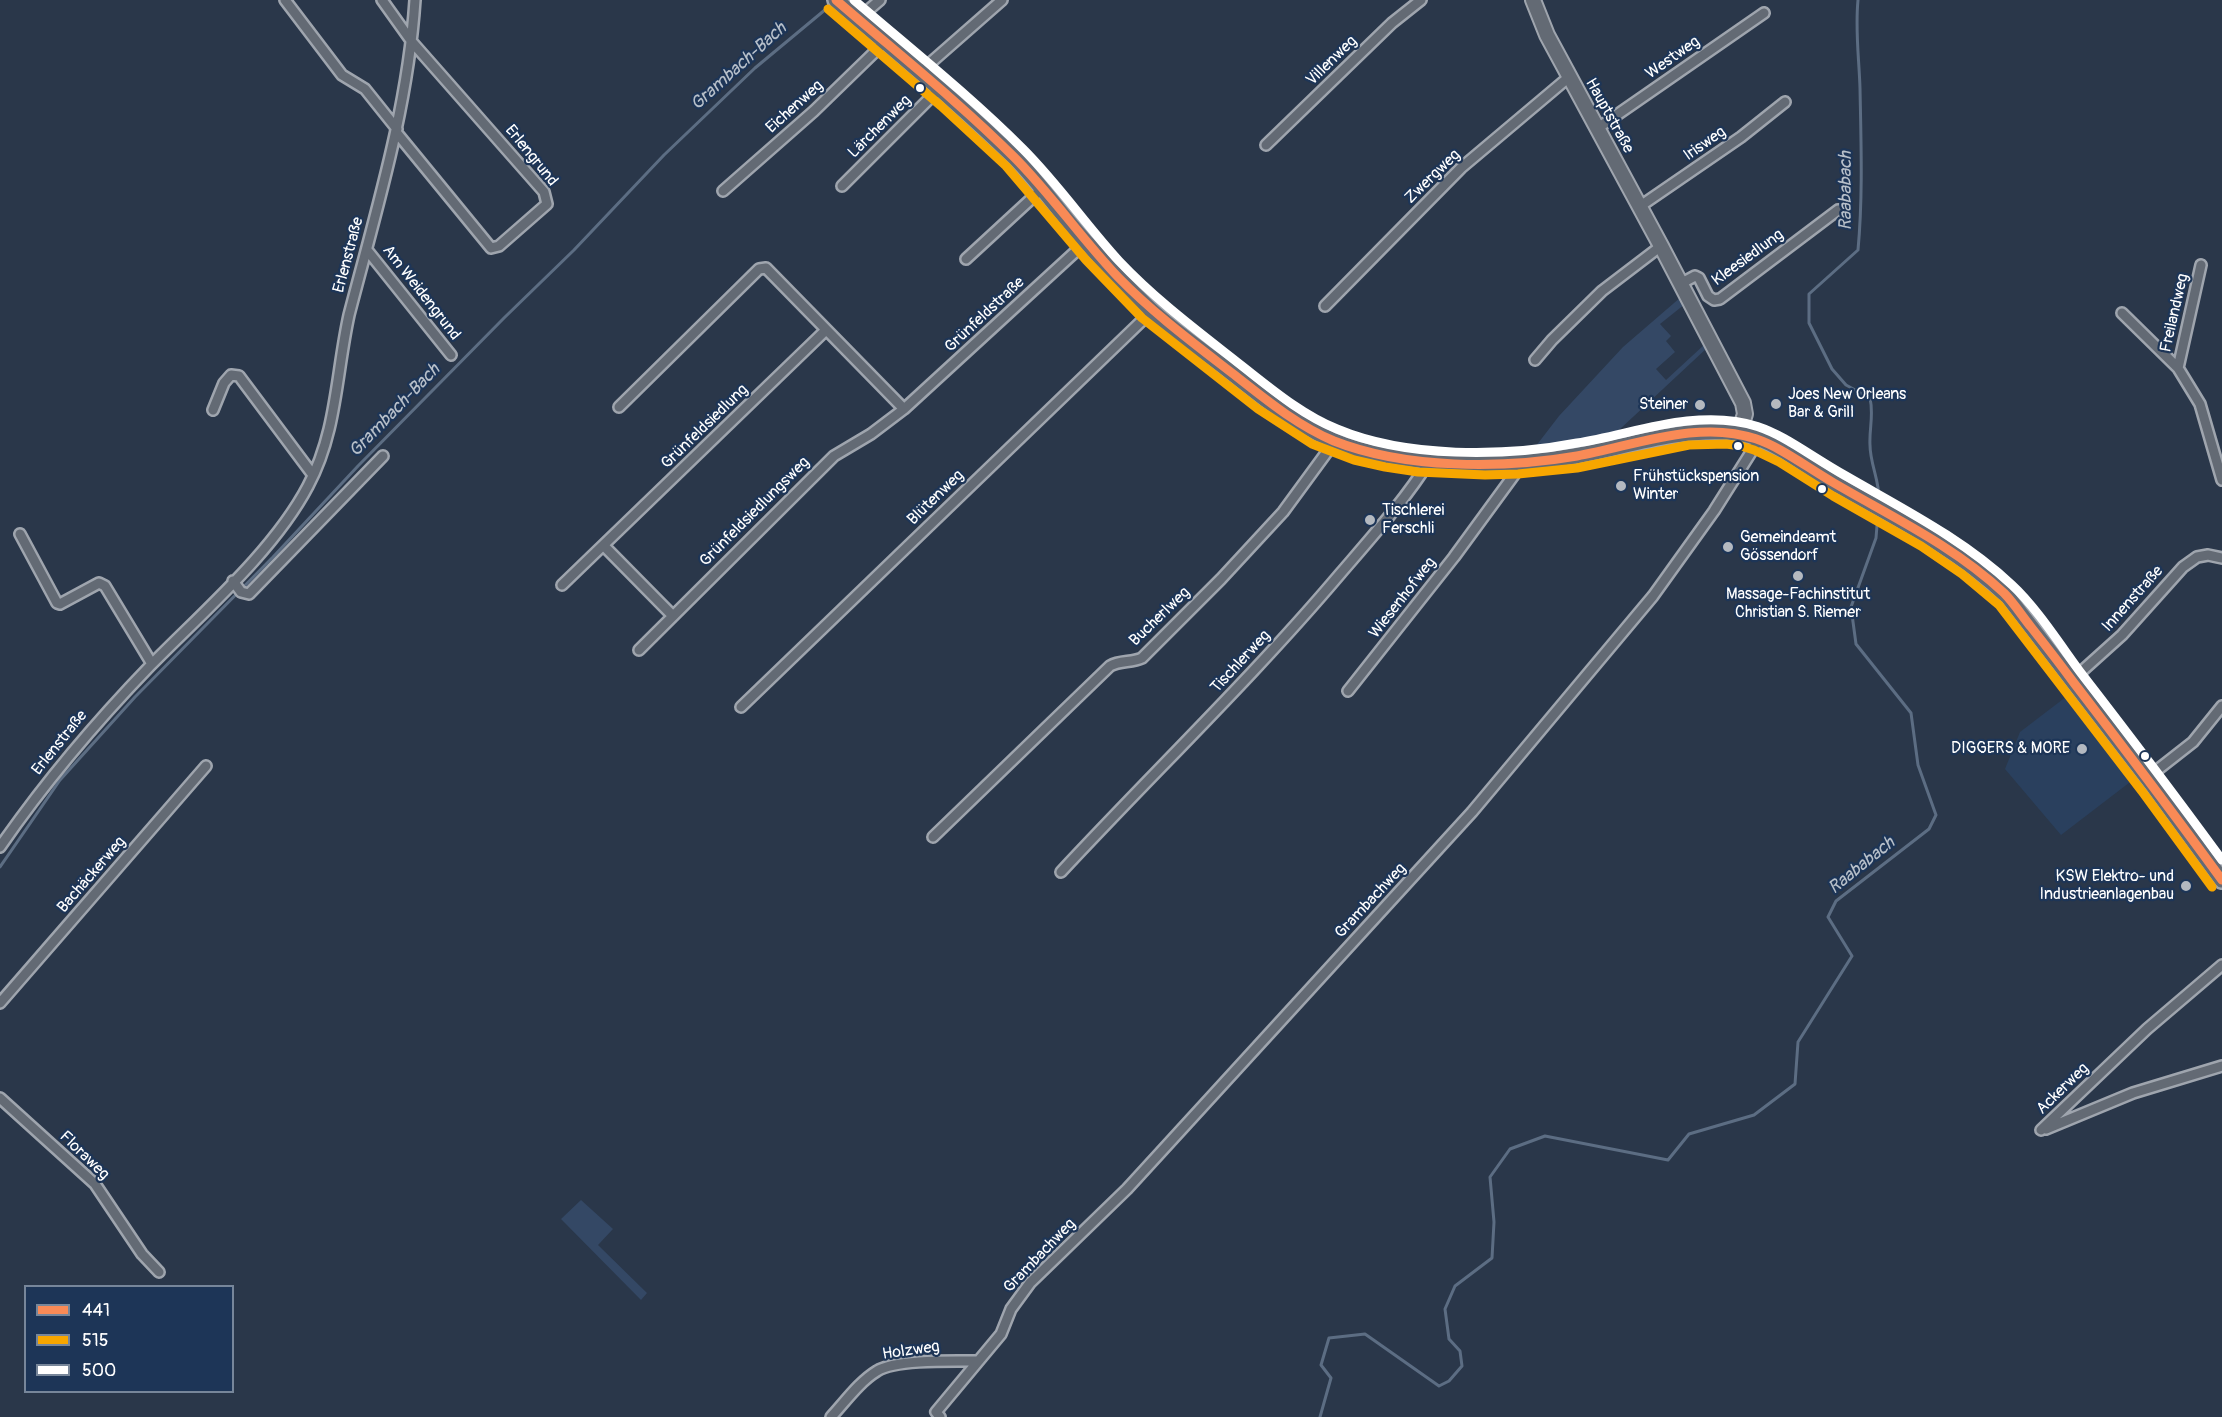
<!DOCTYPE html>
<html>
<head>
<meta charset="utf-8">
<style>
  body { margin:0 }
  #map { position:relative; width:2222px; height:1417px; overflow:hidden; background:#2a374a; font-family:Pangolin,sans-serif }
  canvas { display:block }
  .legend { position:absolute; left:24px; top:1285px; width:210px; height:108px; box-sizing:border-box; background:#1d3557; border:2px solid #77869a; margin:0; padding:8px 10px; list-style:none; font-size:18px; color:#fff }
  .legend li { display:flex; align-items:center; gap:12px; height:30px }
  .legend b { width:30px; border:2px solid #77869a }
</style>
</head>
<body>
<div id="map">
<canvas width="2222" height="1417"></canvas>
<ul class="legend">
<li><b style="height:8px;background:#f98a56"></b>441</li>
<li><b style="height:8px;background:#f7a600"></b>515</li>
<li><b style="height:8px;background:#fff"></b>500</li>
</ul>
</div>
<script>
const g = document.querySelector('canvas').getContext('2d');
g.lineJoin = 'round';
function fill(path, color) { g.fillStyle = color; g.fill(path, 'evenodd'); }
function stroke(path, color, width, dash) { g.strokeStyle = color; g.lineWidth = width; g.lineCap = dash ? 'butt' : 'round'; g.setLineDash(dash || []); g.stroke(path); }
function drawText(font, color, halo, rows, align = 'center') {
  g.font = font + ' Pangolin,sans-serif'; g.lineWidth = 4.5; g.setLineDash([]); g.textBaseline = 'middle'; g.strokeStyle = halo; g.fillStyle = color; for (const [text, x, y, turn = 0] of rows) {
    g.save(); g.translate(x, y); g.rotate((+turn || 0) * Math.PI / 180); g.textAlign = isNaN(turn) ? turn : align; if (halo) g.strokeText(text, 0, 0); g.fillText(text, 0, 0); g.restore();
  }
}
fill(new Path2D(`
  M2075 690 2138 776 2061 835 2005 769 2020 732Z`), '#2a405e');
fill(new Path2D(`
  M1681 297 1685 304 1660 324 1671 336 1666 341 1675 352 1656 369 1666 380 1705 344 1707 348 1619 430 1620 436 1556 452 1529 455 1559 416 1623 347Z
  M581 1200 613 1229 598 1245 647 1293 641 1300 561 1219Z`), '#344865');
stroke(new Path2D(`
  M1858 0C1855 31 1859 57 1860 88 1861 142 1863 196 1858 250L1809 294V323L1832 369 1846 385 1870 398C1874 415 1869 429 1870 445 1870 464 1880 482 1879 501
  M0 867 60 780 135 697 273 557 358 466 504 318 574 250 664 155 755 68 832 4
  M1320 1417 1331 1378 1321 1365 1329 1338 1365 1334 1439 1386 1449 1381 1462 1366 1460 1351 1449 1339 1445 1309 1455 1286 1492 1258 1494 1222 1490 1177 1510 1149 1545 1136 1668 1160 1689 1134 1754 1115 1795 1084 1798 1042 1852 956 1828 917 1836 901 1929 829 1936 815 1918 765 1911 713 1856 644 1851 607 1876 538 1878 513`), '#5c6d83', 3);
const street = new Path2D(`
  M285 0 342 75 365 89 397 129
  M382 0 412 42 544 192 547 204 499 246 491 248 396 132
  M858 19 880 0
  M920 72 1002 0
  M1598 128 1764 13
  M1266 145 1392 23 1421 0
  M842 186 939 89
  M723 191 814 111 885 42
  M1639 207 1741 137 1785 102
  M367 250 451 355
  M966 259 1043 188
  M1680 284 1695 276 1699 278 1708 296 1714 300 1720 299 1838 210
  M1325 306 1461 168 1569 77
  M2122 313 2178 368 2200 404 2222 480
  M1535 360 1552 340 1602 291 1661 246
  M2178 368 2201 265
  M619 407 759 269 766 268 904 409
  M213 410 224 383 231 375 239 376 313 475
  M20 534 57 603 60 604 99 583 105 586 152 664
  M604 546 672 615
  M233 581 241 592 249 594 383 456
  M562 585 826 330
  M639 650 834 456 871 434 904 409 1086 242
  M2072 680 2122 635 2183 567 2197 557 2208 555 2222 558
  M1348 691 1454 557 1522 464
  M741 707 1152 311
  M2147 778 2193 742 2222 706
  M933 837 1110 666C1120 660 1132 663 1142 658L1221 579 1283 512 1335 441
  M0 847C45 782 95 723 150 666 202 613 274 551 308 486 337 432 336 374 349 315 376 211 408 108 415 0
  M1061 872C1154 772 1252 678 1340 574 1370 539 1406 499 1430 460
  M0 1003 206 766
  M0 1098 95 1184 142 1254 159 1272
  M2046 1129 2133 1093 2222 1066
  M2041 1130 2147 1029 2222 965
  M831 1417C845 1402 859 1382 877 1371 895 1359 955 1361 978 1361
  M940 1417 936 1412 1001 1334 1011 1309 1030 1283 1127 1189 1472 812 1653 596 1714 511 1760 438`);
const secondary = new Path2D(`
  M1533 0 1547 35 1661 246 1743 403 1745 414 1739 433`);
const primary = new Path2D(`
  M836 0C896 52 958 102 1015 158 1041 184 1062 216 1087 243 1107 266 1129 289 1150 309 1174 331 1202 350 1228 370 1262 397 1292 422 1332 440 1394 467 1508 468 1575 456 1625 447 1674 429 1727 432 1772 434 1801 465 1839 486 1897 518 1960 551 2008 597L2154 787 2222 880`);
stroke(street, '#9fa5ae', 14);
stroke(secondary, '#9fa5ae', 18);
stroke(primary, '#9fa5ae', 20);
stroke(street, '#636a74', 9);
stroke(secondary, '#636a74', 14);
stroke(primary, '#636a74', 15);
stroke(new Path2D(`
  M836 0C896 52 958 101 1014 157 1051 194 1081 238 1118 277 1153 313 1192 342 1232 373 1264 398 1296 425 1334 441 1405 469 1502 469 1577 456 1615 449 1651 437 1689 433 1758 426 1780 451 1834 483 1892 517 1954 546 2004 593 2014 603 2022 616 2031 627 2046 646 2060 664 2074 683 2124 748 2174 814 2222 880`), '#f98a56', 9);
stroke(new Path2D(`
  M828 9 941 106 1006 166 1086 260 1142 318 1258 409 1312 444 1354 460 1385 467 1418 472 1485 475 1518 474 1577 468 1689 445 1726 444 1741 446 1754 450 1779 462 1833 496 1921 546 1962 574 1999 605 2144 794 2212 887`), '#f7a600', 9);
stroke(new Path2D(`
  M854 0C911 49 970 96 1023 149 1058 184 1086 225 1119 261 1155 299 1195 329 1237 362 1268 386 1300 414 1337 429 1406 458 1504 457 1577 443 1614 437 1650 425 1687 421 1764 413 1784 441 1846 476 1903 509 1963 539 2012 585 2036 607 2061 646 2081 673 2129 735 2176 797 2222 860`), '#fff', 9);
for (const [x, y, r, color] of [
  [920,88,5,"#fff"],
  [1776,404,6,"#b4b9c0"],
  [1700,405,6,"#b4b9c0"],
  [1738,446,5,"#fff"],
  [1621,486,6,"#b4b9c0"],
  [1822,489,5,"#fff"],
  [1370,520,6,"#b4b9c0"],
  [1728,547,6,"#b4b9c0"],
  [1798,576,6,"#b4b9c0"],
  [2082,749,6,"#b4b9c0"],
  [2145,756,5,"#fff"],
  [2186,886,6,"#b4b9c0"]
]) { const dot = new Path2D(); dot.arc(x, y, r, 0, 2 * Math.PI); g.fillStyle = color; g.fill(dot); stroke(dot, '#1d3557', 2); }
drawText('16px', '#fff', '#1d3557', [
  ["Westweg",1673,58,-35],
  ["Villenweg",1332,61,-44],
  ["Eichenweg",795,107,-42],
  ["Hauptstraße",1609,116,61],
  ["Lärchenweg",880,127,-45],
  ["Irisweg",1705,144,-35],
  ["Erlengrund",531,156,51],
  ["Zwergweg",1433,177,-44],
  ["Erlenstraße",349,255,-75],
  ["Kleesiedlung",1748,258,-36],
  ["Am Weidengrund",421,293,52],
  ["Freilandweg",2175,313,-77],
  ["Grünfeldstraße",985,315,-43],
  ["Grünfeldsiedlung",705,427,-44],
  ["Blütenweg",936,498,-44],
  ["Grünfeldsiedlungsweg",755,512,-45],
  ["Wiesenhofweg",1403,598,-52],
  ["Innenstraße",2133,599,-48],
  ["Bucherlweg",1160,617,-44],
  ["Tischlerweg",1241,662,-47],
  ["Erlenstraße",60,743,-51],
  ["Bachäckerweg",92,875,-49],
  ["Grambachweg",1371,901,-47],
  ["Ackerweg",2063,1089,-44],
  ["Floraweg",84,1156,44],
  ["Grambachweg",1040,1256,-46],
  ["Holzweg",911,1351,-8]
]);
drawText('16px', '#fff', '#1d3557', [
  ["Joes New Orleans",1788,395],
  ["Bar & Grill",1788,413],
  ["Steiner",1688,405,"right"],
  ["Frühstückspension",1633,477],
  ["Winter",1633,495],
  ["Tischlerei",1382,511],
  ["Ferschli",1382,529],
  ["Gemeindeamt",1740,538],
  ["Gössendorf",1740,556],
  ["Massage-Fachinstitut",1798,595,"center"],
  ["Christian S. Riemer",1798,613,"center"],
  ["DIGGERS & MORE",2070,749,"right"],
  ["KSW Elektro- und",2174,877,"right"],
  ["Industrieanlagenbau",2174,895,"right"]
], 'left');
drawText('italic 18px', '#b8c0ca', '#1d3557', [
  ["Grambach-Bach",739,67,-42],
  ["Raababach",1846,191,-90],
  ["Grambach-Bach",395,411,-46],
  ["Raababach",1862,866,-39]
]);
</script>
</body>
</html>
